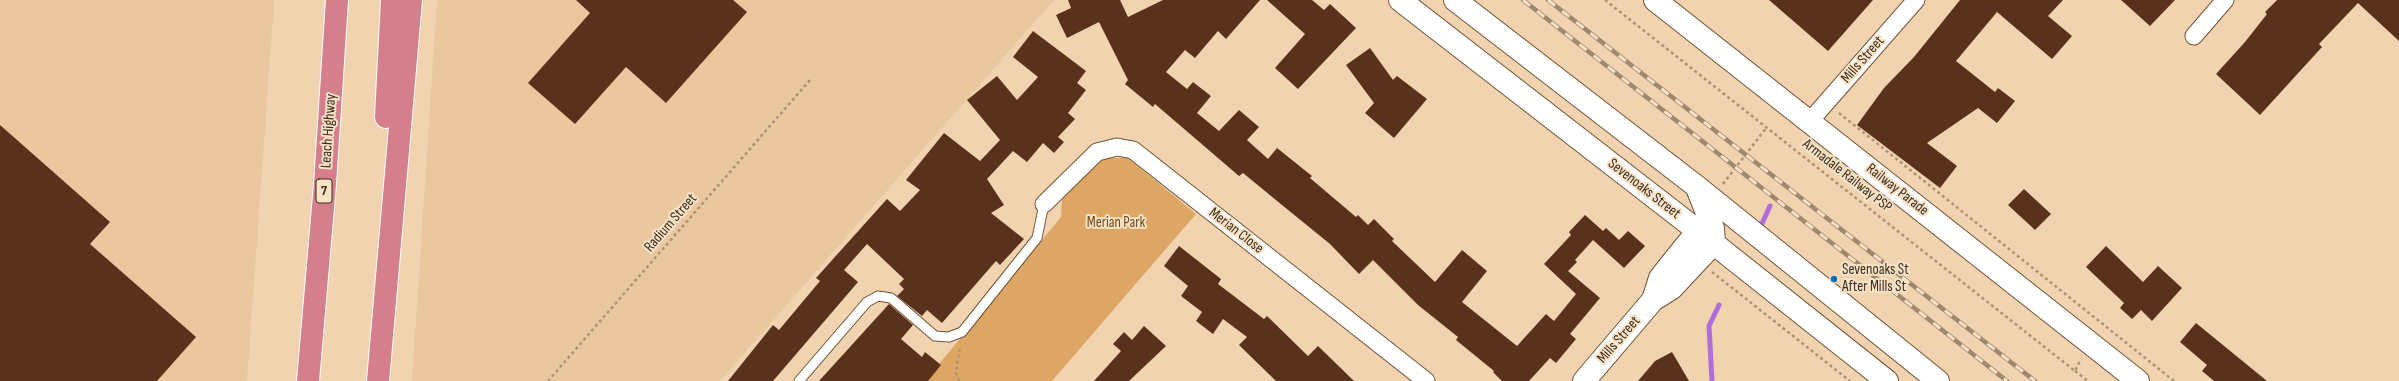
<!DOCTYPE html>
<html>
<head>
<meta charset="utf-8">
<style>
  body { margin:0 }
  canvas { display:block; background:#f2d3b0 }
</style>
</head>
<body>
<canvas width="2399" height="381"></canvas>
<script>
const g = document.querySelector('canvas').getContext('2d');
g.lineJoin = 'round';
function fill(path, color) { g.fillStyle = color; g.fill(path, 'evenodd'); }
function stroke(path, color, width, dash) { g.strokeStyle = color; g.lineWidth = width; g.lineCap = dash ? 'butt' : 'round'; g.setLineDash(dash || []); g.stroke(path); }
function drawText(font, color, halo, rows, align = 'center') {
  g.font = font + ' "Sofia Sans Condensed",sans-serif'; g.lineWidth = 4; g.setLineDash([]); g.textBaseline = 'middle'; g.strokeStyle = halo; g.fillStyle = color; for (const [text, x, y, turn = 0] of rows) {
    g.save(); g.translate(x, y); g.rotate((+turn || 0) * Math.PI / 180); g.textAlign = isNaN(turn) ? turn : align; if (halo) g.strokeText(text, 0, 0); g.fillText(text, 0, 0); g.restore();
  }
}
fill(new Path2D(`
  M0 0H274L247 381H0Z
  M437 0H1054L720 381H412Z`), '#eac79e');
fill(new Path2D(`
  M1100 158H1128L1196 214 1052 381H925L1061 217 1062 200Z`), '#dda664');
stroke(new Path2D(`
  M1759 230 1770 206
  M1712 381 1709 326 1719 305`), '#b06dda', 5);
fill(new Path2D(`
  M576 0H733L747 12 666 103 626 67 575 124 528 83 590 13Z
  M1068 0H1120L1128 17 1163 0H1260L1226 39 1218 31 1195 58 1185 50 1166 72 1187 89 1193 82 1211 96 1197 113 1219 131 1239 110 1259 127 1247 140 1268 159 1277 148 1312 176 1310 178 1356 217 1358 215 1368 225 1374 219 1394 239 1392 241 1435 282 1462 250 1487 271 1462 302 1517 346 1546 314 1554 321 1576 294 1544 264 1571 235 1569 232 1585 215 1603 231 1606 228 1619 240 1628 231 1645 246 1624 268 1593 240 1575 260 1577 262 1568 271 1600 298 1570 334 1576 339 1556 363 1550 358 1529 381H1502L1493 372 1494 371 1456 340 1458 337 1418 305 1373 260 1359 274 1330 244 1282 205 1243 173 1239 176 1155 104 1153 107 1125 84 1128 80 1099 22 1067 38 1056 15 1071 8Z
  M1267 0H1312L1324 10 1330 4 1356 28 1298 89 1275 68 1305 34Z
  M1769 0H1873L1828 51Z
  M1960 0H2063L2048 16 2072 36 2052 59 1997 12 1956 61 1995 92 1998 88 2015 101 1997 123 1978 108 1927 143 1957 166 1940 188 1857 125 1884 88 1914 57Z
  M2121 0H2175L2150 26Z
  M2277 0H2399V41L2358 3 2319 44 2322 47 2260 115 2216 74 2245 42 2267 14 2265 12Z
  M1033 31 1086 71 1077 83 1086 90 1068 113 1075 119 1058 137 1064 142 1054 153 1043 143 1027 162 1013 151 987 179 1004 205 991 213 1024 239 1000 265 996 261 942 323 927 310 922 316 897 296 904 289 899 284 904 279 867 244 844 270 858 282 773 381H728L773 325 779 330 820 281 816 278 887 199 900 211 920 190 906 180 944 133 980 161 1000 140 967 100 997 76 1017 100 1038 77 1013 57Z
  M1370 48 1393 80 1397 76 1427 99 1394 138 1365 113 1374 103 1346 65Z
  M0 125 110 222 90 244 196 337 157 381H0Z
  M2024 189 2051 214 2035 230 2008 205Z
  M1179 246 1221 279 1218 284 1264 319 1267 316 1308 356 1318 346 1354 381H1276L1239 345 1247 337 1223 319 1213 334 1196 321 1202 312 1181 296 1188 286 1164 266Z
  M2106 246 2143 282 2158 266 2182 288 2152 321 2141 310 2132 319 2120 308 2124 303 2086 267Z
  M889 304 913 325 901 339 922 357 925 352 941 365 928 381H819Z
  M2196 323 2218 341 2267 381H2214L2202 371 2207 365 2180 342Z
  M1144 326 1166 346 1129 381H1094L1121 351 1113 344 1124 332 1132 340Z
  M1672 352 1689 381H1638L1655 361Z`), '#5a321b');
const lane = new Path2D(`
  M799 381 867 302 878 296 891 298 935 336 949 337 962 332 1037 238 1044 204`);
const street = new Path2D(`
  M2194 36 2225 0
  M1810 121 1916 0
  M1044 204 1097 152 1117 147 1133 150 1426 381`);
const secondary = new Path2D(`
  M1400 0 1698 231 1887 381
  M1455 0 1696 186 1938 381
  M1655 0 2138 381
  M1653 300 1660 278 1683 249 1698 231 1713 228
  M1584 381 1653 300 1672 288 1714 243 1713 228 1697 188`);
const highway = new Path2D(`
  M386 117 392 0
  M308 381 325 184 337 0
  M378 381 411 0`);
stroke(lane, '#705536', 11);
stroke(street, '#705536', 19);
stroke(secondary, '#705536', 24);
stroke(highway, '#fff', 24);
stroke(new Path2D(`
  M1605 0 2075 371 2081 359
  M1839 113 2174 381
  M1723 184 1767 127
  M1712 272 1850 381
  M2075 371 2088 381
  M548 381 810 80
  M959 381 956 373 960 346`), '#ac9479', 2.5, [3, 3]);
stroke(lane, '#fff', 9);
stroke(street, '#fff', 17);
stroke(secondary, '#fff', 22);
stroke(highway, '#d57f8c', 22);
const rail = new Path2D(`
  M1523 0 2007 381
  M1548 0 2035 381`);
stroke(rail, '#9e886e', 4.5);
stroke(rail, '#fae2c6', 3, [9]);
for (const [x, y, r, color] of [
  [1834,279,4,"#0e6bb8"]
]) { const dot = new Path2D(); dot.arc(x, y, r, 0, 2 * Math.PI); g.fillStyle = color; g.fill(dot); stroke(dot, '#fae2c6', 1.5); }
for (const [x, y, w] of [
  [324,191,16]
]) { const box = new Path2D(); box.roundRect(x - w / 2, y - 12, w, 24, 3); g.fillStyle = '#fae2c6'; g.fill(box); stroke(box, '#382d1f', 1); }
drawText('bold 14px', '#382d1f', null, [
  ["7",324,191]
]);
drawText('15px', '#382d1f', '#fae2c6', [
  ["Mills Street",1863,60,-49],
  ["Leach Highway",329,131,-86],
  ["Armadale Railway PSP",1847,176,38],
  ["Sevenoaks Street",1644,189,38],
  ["Railway Parade",1897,190,38],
  ["Radium Street",671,223,-49],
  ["Merian Close",1236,231,38],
  ["Mills Street",1619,340,-49]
]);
drawText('15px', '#6e4a1a', '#fae2c6', [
  ["Merian Park",1116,223]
]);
drawText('15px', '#382d1f', '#fae2c6', [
  ["Sevenoaks St",1842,270],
  ["After Mills St",1842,287]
], 'left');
</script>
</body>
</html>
